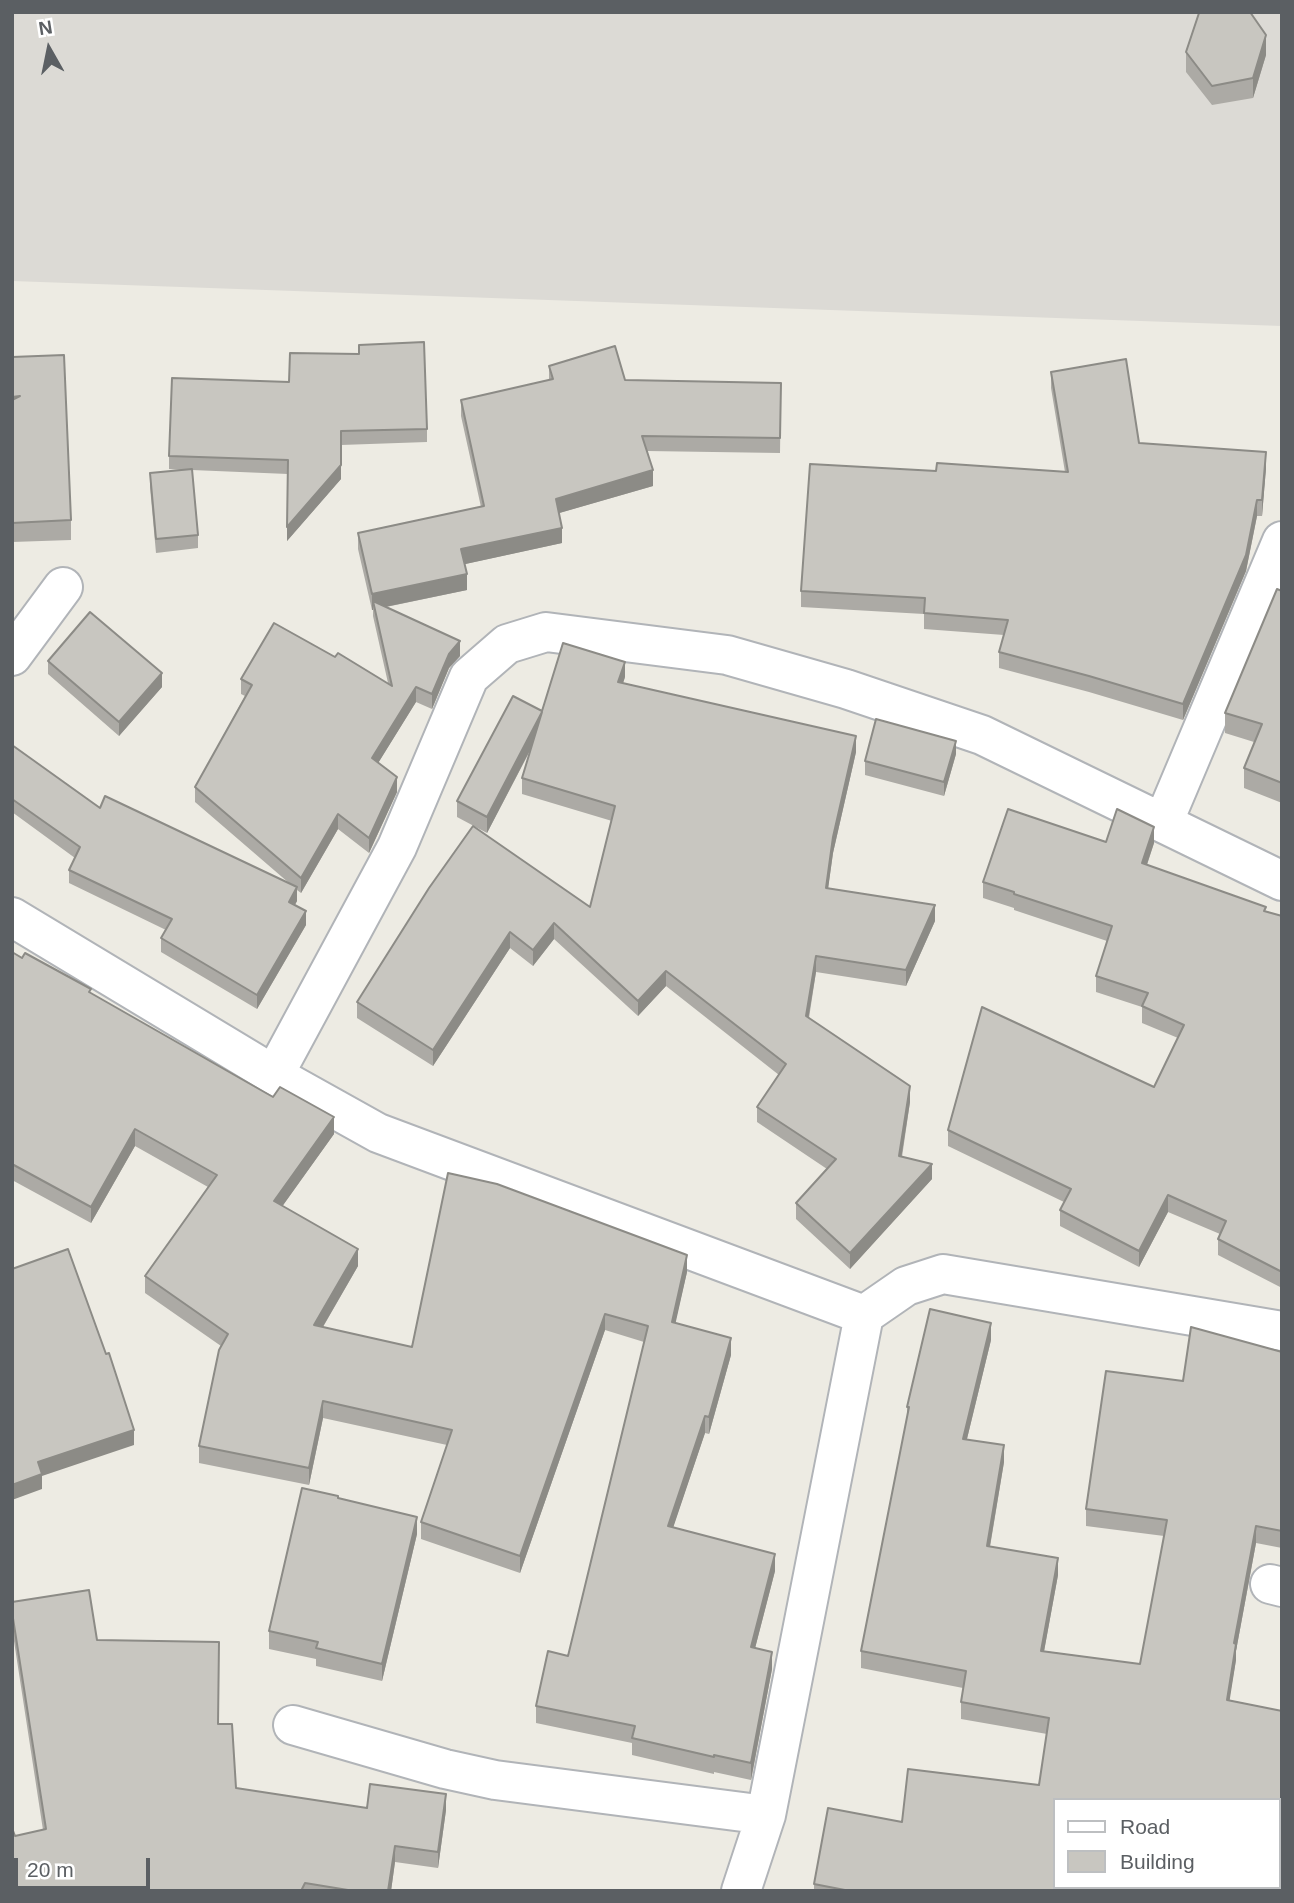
<!DOCTYPE html>
<html>
<head>
<meta charset="utf-8">
<style>
  body { margin:0 }
  #map { position:relative; width:1294px; height:1903px; overflow:hidden; background:#edebe3; font-family:Helvetica,sans-serif }
  canvas { display:block }
  .frame { position:absolute; inset:0; border:14px solid #5b5f63; pointer-events:none }
  .legend { position:absolute; left:1053px; top:1798px; width:228px; height:91px; box-sizing:border-box; background:#fff; border:2px solid #bdbfc1; margin:0; padding:9px 12px; list-style:none; font-size:21px; color:#5b5f63 }
  .legend li { display:flex; align-items:center; gap:14px; height:35px }
  .legend b { width:35px; border:2px solid #bdbfc1 }
  .north { position:absolute; left:14px; top:14px; width:70px; height:70px; -webkit-text-stroke:5px #fff; paint-order:stroke; rotate:351deg; font-size:19px; font-weight:700; line-height:28px; text-align:center; color:#5b5f63 }
  .north::after { content:''; display:block; margin:auto; width:24px; height:32px; background:#5b5f63; clip-path:polygon(50% 0,100% 100%,50% 72%,0 100%) }
  .scale { position:absolute; left:14px; top:1858px; width:136px; height:32px; box-sizing:border-box; border:4px solid #5b5f63; border-top:0; padding-left:9px; font-size:21px; line-height:24px; white-space:nowrap; color:#5b5f63; -webkit-text-stroke:5px #fff; paint-order:stroke }
</style>
</head>
<body>
<div id="map">
<canvas width="1294" height="1903"></canvas>
<div class="frame"></div>
<ul class="legend">
<li><b style="height:9px;background:#fff"></b>Road</li>
<li><b style="height:19px;background:#c8c6c0"></b>Building</li>
</ul>
<div class="north">N</div>
<div class="scale">20 m</div>
</div>
<script>
const g = document.querySelector('canvas').getContext('2d');
g.lineJoin = 'round';
function fill(path, color) { g.fillStyle = color; g.fill(path, 'evenodd'); }
function stroke(path, color, width, dash) { g.strokeStyle = color; g.lineWidth = width; g.lineCap = dash ? 'butt' : 'round'; g.setLineDash(dash || []); g.stroke(path); }
fill(new Path2D(`
  M12 12H1282V326L12 281Z`), '#dcdad5');
const street = new Path2D(`
  M12 656 63 587
  M1163 823 1282 541
  M12 917 274 1075 378 1133 864 1315 906 1286 943 1274 1282 1331
  M274 1075 397 847 469 677 507 644 546 632 727 655 846 689 982 735 1282 881
  M1270 1584 1282 1587
  M293 1725 445 1769 495 1780 766 1815
  M741 1891 766 1815 864 1315`);
stroke(street, '#b1b4b8', 42);
stroke(street, '#fff', 38);
fill(new Path2D(`
  M1186 52 1266 55 1253 98 1212 105 1186 72Z
  M359 354 427 429V442L341 445V479L287 541 288 474 192 470 198 535V548L156 553 150 487V473L182 470 169 469V456L289 382Z
  M12 357 71 520V540L12 542Z
  M549 366 625 380 781 383 780 453 647 451 653 486 559 513 562 543 465 564 467 590 386 607 460 656 449 668 432 709 416 702 378 763 397 792 369 853 338 829 301 893 297 890V901L295 905 306 925 257 1009 161 952V938L166 930 69 883V870L75 858 12 812V745L100 808 289 883 195 802V787L245 696 241 694V679L335 657 388 683 373 616V610H372L358 549V533L481 507 461 416V400L549 380Z
  M1051 372 1139 443 1266 468 1262 516H1257L1246 571 1183 720 1089 692 999 668V652L1004 635 924 629V614L801 607V591L936 471 1065 472 1051 388Z
  M1282 591V803L1244 788V768L1254 742 1225 733V713Z
  M48 661 162 687 119 736 48 674Z
  M625 677 623 683 856 752 833 853 828 888 935 921 906 986 816 972 809 1018 910 1102 902 1157 932 1179 850 1269 796 1219V1203L827 1169 757 1122V1107L779 1075 666 986 638 1016 554 939 533 966 510 948 433 1066 357 1018V1002L429 888 590 907 612 821 522 794V778L531 749 487 833 457 817V801L542 711Z
  M956 754 944 796 865 775V761Z
  M1106 842 1154 843 1147 865 1266 911 1282 916V1288L1218 1255V1239L1220 1234 1168 1212 1139 1267 1060 1226V1210L1064 1202 948 1146V1130L1154 1087 1178 1038 1142 1023V1007L1096 992V976L1107 941 1014 910V908L983 898V882Z
  M12 952 91 993 334 1134 282 1206 358 1266 323 1327 412 1347 687 1272 675 1323 731 1355 709 1434 705 1433 673 1527 775 1571 755 1648 772 1669 751 1780 714 1772V1774L632 1755V1743L536 1723V1706L568 1656 644 1342 605 1330 520 1573 421 1539V1522L447 1445 323 1418 309 1485 199 1463V1446L221 1346 145 1293V1276L208 1187 135 1146 91 1223 12 1180Z
  M991 1340 967 1439 1004 1462 990 1547 1058 1575 1044 1651 1140 1664 1164 1536 1086 1526V1509L1183 1381 1282 1352V1548L1256 1543 1236 1651V1660L1229 1700 1282 1711V1830H1278V1800H1054V1887H1234L1233 1891H814V1884L902 1822 1039 1785 1047 1734 961 1719V1702L963 1688 861 1668V1651L907 1417V1407Z
  M338 1498 417 1534 382 1681 316 1666V1659L269 1649V1631Z
  M12 1602 97 1640 218 1724 236 1788 367 1808 446 1810 438 1868 395 1862 391 1891H12L15 1836 43 1830 12 1628Z`), '#acaaa5');
fill(new Path2D(`
  M1266 35V55L1253 98V78Z
  M341 431V479L287 541V527Z
  M1266 452V468L1262 516V500Z
  M653 470V486L556 514V499Z
  M1257 500V516L1246 571 1183 720V704Z
  M562 528V543L461 565V549Z
  M467 574V590L375 609 373 601V610H372V594Z
  M460 641V656L449 668 432 709V694L449 654Z
  M625 662V677L618 698V682Z
  M162 673V687L119 736V722Z
  M416 687V702L372 773V758Z
  M542 712V727L487 833V817Z
  M856 736V752L833 853 826 904V888L833 837Z
  M956 741V754L944 796V782Z
  M397 777V792L369 853V838Z
  M338 814V829L301 893V878Z
  M1154 827V843L1142 879V863Z
  M297 887V901L289 915V902Z
  M935 905V921L906 986V970Z
  M306 911V925L257 1009V995Z
  M554 923V939L533 966V950Z
  M510 932V948L433 1066V1050Z
  M816 956V972L806 1032V1016Z
  M666 971V986L638 1016V1001Z
  M910 1086V1102L899 1172V1156Z
  M334 1117V1134L274 1218V1201Z
  M135 1129V1146L91 1223V1207Z
  M932 1164V1179L850 1269V1253Z
  M1168 1195V1212L1139 1267V1251Z
  M358 1249V1266L314 1342V1325Z
  M687 1255V1272L672 1339V1322Z
  M605 1314V1330L520 1573V1556Z
  M991 1323V1340L963 1455V1439Z
  M731 1338V1355L709 1434V1417Z
  M323 1401V1418L309 1485V1468Z
  M705 1416V1433L668 1543V1526Z
  M134 1430V1445L42 1476V1489L12 1500V1485L38 1462Z
  M1004 1445V1462L987 1563V1546Z
  M417 1517V1534L382 1681V1664Z
  M1256 1526V1543L1236 1651V1660L1227 1717V1700L1234 1643Z
  M775 1554V1571L751 1664V1647Z
  M1058 1558V1575L1041 1668V1651Z
  M772 1652V1669L751 1780V1763Z
  M446 1794V1810L438 1868V1852Z
  M395 1846V1862L391 1891H388Z`), '#8c8b86');
const building = new Path2D(`
  M1204 12H1250L1266 35 1253 78 1212 86 1186 52 1199 13Z
  M424 342 427 429 341 431V465L287 527 288 460 169 456 172 378 289 382 290 353 359 354V345Z
  M615 346 625 380 781 383 780 438 642 436 653 470 556 499 562 528 461 549 467 574 372 594 358 533 484 506 461 400 553 379 549 366Z
  M64 355 71 520 12 523V400L20 396 12 397V357Z
  M1126 359 1139 443 1266 452 1262 500H1257L1246 555 1183 704 1089 676 999 652 1008 620 924 613 925 598 801 591 810 464 936 471 937 463 1068 472 1051 372Z
  M192 469 198 535 156 539 150 473Z
  M1277 589 1282 591V783L1244 768 1262 724 1225 713Z
  M373 601 460 641 449 654 432 694 416 687 372 758 397 777 369 838 338 814 301 878 195 787 252 685 241 679 274 623 335 657 338 653 392 686Z
  M90 612 162 673 119 722 48 661Z
  M563 643 625 662 618 682 856 736 833 837 826 888 935 905 906 970 816 956 806 1016 910 1086 899 1156 932 1164 850 1253 796 1203 836 1159 757 1107 786 1064 666 971 638 1001 554 923 533 950 510 932 433 1050 357 1002 429 888 473 826 590 907 615 806 522 778 542 712 487 817 457 801 513 696 542 711Z
  M876 719 956 741 944 782 865 761Z
  M12 745 100 808 105 796 297 887 289 902 306 911 257 995 161 938 172 919 69 870 80 847 12 799Z
  M1008 809 1106 842 1117 809 1154 827 1142 863 1266 907 1264 911 1282 916V1272L1218 1239 1226 1221 1168 1195 1139 1251 1060 1210 1071 1189 948 1130 982 1007 1154 1087 1184 1025 1142 1006 1148 993 1096 976 1112 926 1014 894V892L983 882Z
  M12 952 22 958 25 953 91 989 89 992 273 1097 280 1087 334 1117 274 1201 358 1249 314 1325 412 1347 448 1173 497 1184 687 1255 672 1322 731 1338 709 1417 705 1416 668 1526 775 1554 751 1647 772 1652 751 1763 714 1755V1757L632 1738 635 1726 536 1706 548 1651 568 1656 648 1326 605 1314 520 1556 421 1522 452 1430 323 1401 309 1468 199 1446 219 1350 228 1334 145 1276 217 1175 135 1129 91 1207 12 1164Z
  M68 1249 106 1354 109 1353 134 1430 38 1462 42 1474 12 1485V1269Z
  M930 1309 991 1323 963 1439 1004 1445 987 1546 1058 1558 1041 1651 1140 1664 1167 1520 1086 1509 1106 1371 1183 1381 1191 1327 1282 1352V1531L1256 1526 1234 1643 1236 1644 1227 1700 1282 1711V1813H1278V1800H1054V1887H1232V1891H850L814 1884 828 1808 902 1822 908 1769 1039 1785 1049 1718 961 1702 966 1671 861 1651 909 1407H907Z
  M302 1488 338 1496V1498L417 1517 382 1664 316 1648 318 1642 269 1631Z
  M89 1590 97 1640 219 1642 218 1724H232L236 1788 367 1808 370 1784 446 1794 438 1852 395 1846 388 1891H354L305 1883 301 1891H12V1828L15 1836 46 1829 12 1612V1602Z`);
fill(building, '#c8c6c0');
stroke(building, '#8c8b86', 2);
</script>
</body>
</html>
